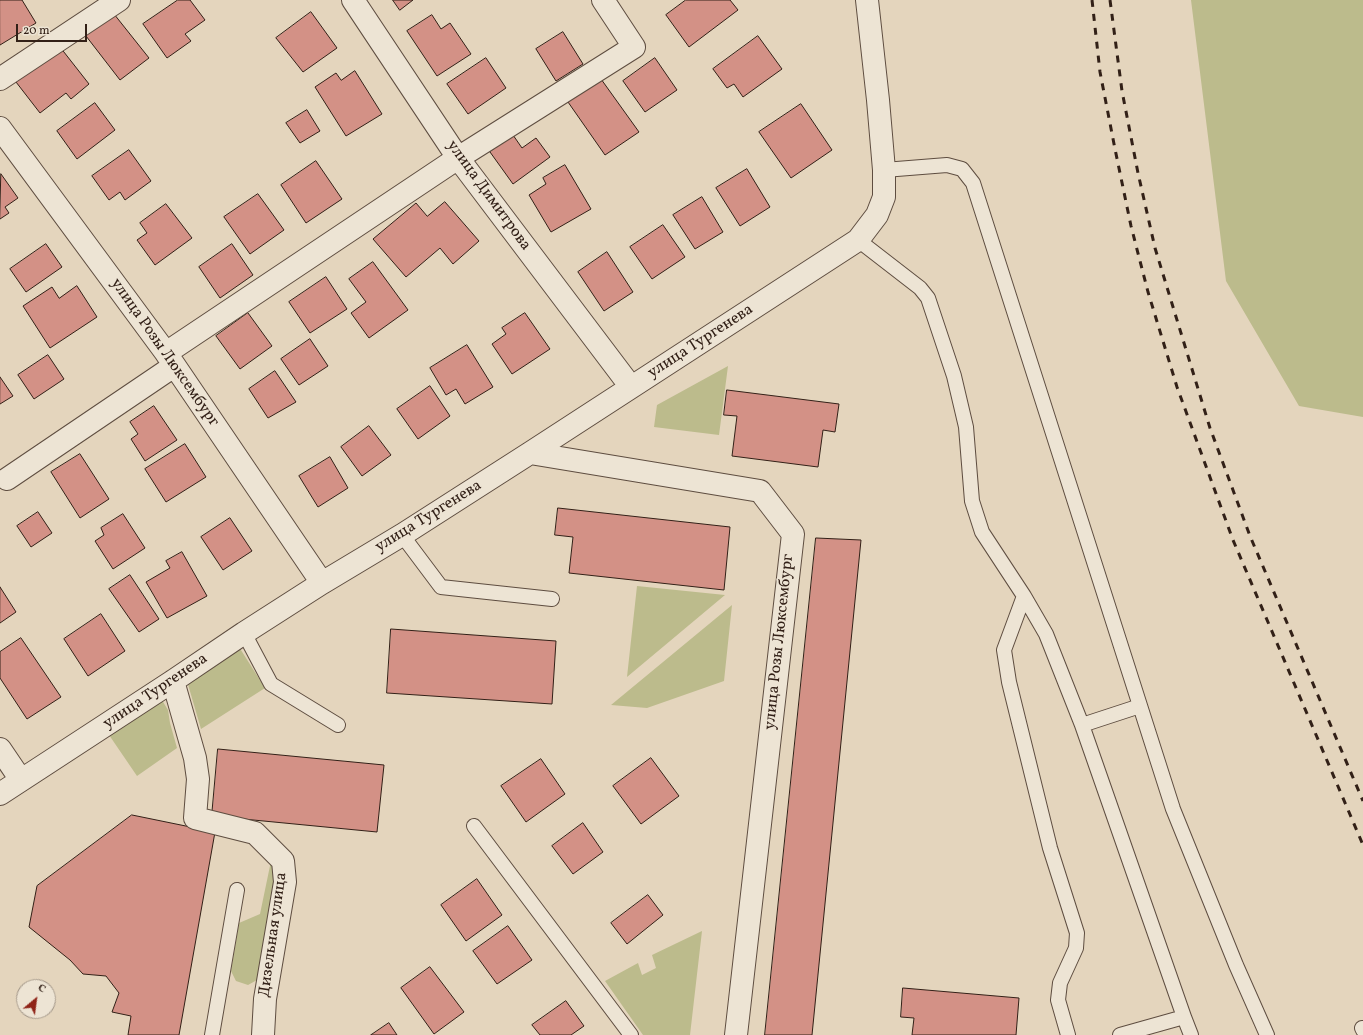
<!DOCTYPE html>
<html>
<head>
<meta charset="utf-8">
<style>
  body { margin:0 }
  #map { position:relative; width:1363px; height:1035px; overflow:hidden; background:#e4d5bd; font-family:Vollkorn,serif }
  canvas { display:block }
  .north { position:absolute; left:16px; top:979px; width:40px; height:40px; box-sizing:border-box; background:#ede4d4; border:1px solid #a29688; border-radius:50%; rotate:29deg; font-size:11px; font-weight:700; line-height:16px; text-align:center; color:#322017 }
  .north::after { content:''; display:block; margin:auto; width:14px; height:18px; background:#8f2418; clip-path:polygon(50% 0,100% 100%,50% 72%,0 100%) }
  .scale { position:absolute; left:16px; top:24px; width:71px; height:18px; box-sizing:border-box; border:2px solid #322017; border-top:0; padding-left:5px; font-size:12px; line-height:14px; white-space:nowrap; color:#322017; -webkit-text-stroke:3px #ede4d4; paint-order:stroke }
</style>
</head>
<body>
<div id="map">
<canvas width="1363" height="1035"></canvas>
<div class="north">С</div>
<div class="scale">20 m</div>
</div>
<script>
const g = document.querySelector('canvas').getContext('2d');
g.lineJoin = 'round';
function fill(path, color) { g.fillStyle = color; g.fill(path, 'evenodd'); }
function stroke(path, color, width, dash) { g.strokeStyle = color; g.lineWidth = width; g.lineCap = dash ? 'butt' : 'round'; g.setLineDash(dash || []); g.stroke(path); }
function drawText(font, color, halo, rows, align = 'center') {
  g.font = font + ' Vollkorn,serif'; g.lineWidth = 3.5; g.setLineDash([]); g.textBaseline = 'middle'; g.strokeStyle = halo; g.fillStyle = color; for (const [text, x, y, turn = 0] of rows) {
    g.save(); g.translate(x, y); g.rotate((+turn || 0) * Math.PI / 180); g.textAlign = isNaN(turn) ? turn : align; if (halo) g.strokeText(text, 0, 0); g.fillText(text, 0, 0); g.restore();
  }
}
fill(new Path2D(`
  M1191 0H1363V417L1299 406 1226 281Z
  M728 366 719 435 654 427 657 405Z
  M637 586 725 595 627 677Z
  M732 605 724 681 647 708 611 705Z
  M239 647 265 688 201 729 187 681Z
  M160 697 168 710 170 723 177 748 137 776 107 732Z
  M271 861 279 866 257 980 248 985 236 981 231 971 239 923 260 914Z
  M702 931 690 1035H643L605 981 638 963 642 975 656 968 652 955Z`), '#bcbb8c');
const building = new Path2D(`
  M0 0H22L36 23 0 45Z
  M178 0H190L205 20 185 34 191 41 167 58 143 24Z
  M393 0H413L400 10Z
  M686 0H730L738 10 689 47 666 15Z
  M311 12 337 48 303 72 276 38Z
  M114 14 149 58 120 80 86 36Z
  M432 15 441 29 450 23 471 54 437 76 407 31Z
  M563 32 583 64 556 81 536 49Z
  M758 36 782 69 743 97 734 84 727 88 713 69Z
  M60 47 89 84 71 99 66 93 40 113 16 82Z
  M486 58 506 88 468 114 447 84Z
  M655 58 677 90 645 112 623 81Z
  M355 71 382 114 346 136 315 87 336 73 341 80Z
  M601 79 639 132 605 155 568 102Z
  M95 103 115 130 77 159 57 131Z
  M801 104 832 150 791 178 759 132Z
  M307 110 320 131 300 143 286 123Z
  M513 135 522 148 536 138 550 157 513 184 490 152Z
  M129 150 151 181 125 200 120 192 109 200 92 176Z
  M316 161 342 199 306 223 281 185Z
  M565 165 591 209 551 232 529 195 546 184 543 178Z
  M747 169 770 207 740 226 716 188Z
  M1 174 18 198 5 207 9 213 0 219Z
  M258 194 284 230 250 254 224 217Z
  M702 197 723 232 695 249 673 215Z
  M445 202 479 241 453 264 440 248 406 277 373 239 416 203 427 216Z
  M166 204 192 238 155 265 137 240 147 233 140 223Z
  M663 225 685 257 652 279 630 247Z
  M46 244 62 267 26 292 10 269Z
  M232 244 253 275 220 298 199 267Z
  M607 252 633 292 604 311 578 272Z
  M373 262 408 310 369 338 351 313 366 302 349 279Z
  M326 277 347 309 310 333 289 302Z
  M77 286 97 317 50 348 23 306 52 287 59 298Z
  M248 313 272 346 240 369 216 336Z
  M525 313 550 349 512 374 492 344 506 334 502 328Z
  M310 339 328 366 299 385 281 359Z
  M467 345 493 387 465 404 456 389 446 395 430 368Z
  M48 355 64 379 34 399 18 375Z
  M275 371 296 402 268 418 249 389Z
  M0 377 13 396 0 404Z
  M430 386 450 416 418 439 397 409Z
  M727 390 839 404 835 432 823 430 818 467 732 456 737 416 724 415Z
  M154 406 177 440 145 461 131 439 138 434 130 422Z
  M369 426 391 455 362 476 341 447Z
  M185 444 206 477 166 502 145 469Z
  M80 454 109 499 80 518 51 472Z
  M330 457 348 488 318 507 299 476Z
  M558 508 730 527 724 590 569 573 573 537 555 535Z
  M38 512 52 533 31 547 17 526Z
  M123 514 145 548 113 569 95 541 104 535 101 528Z
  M230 518 252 551 223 570 201 537Z
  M816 538 861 540 812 1035H765Z
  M182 552 207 596 167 618 146 582 170 568 166 561Z
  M130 575 159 619 139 632 109 589Z
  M0 587 16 612 0 623Z
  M101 614 125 651 88 676 64 639Z
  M391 629 556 641 552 704 387 693Z
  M21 638 61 697 27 719 0 678V652Z
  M218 749 384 765 377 832 212 816Z
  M651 758 679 796 641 824 613 786Z
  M541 759 565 794 526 822 501 786Z
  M132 815 215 832 179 1035H128L131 1016 112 1012 119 993 106 976 83 974 70 960 29 927 37 886Z
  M583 823 603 852 573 874 552 846Z
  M477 879 502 915 466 941 441 905Z
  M648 895 663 915 627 944 611 923Z
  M508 926 532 960 497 984 473 951Z
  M430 967 464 1012 434 1034 401 988Z
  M903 988 1019 998 1016 1035H912L914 1018 901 1017Z
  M566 1001 584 1026 571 1035H540L532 1025Z
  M389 1023 397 1035H371Z`);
fill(building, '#d39186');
stroke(building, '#322017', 1);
const service = new Path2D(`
  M884 170 947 165 962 169 973 183 1173 809 1236 965 1267 1035
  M858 240 920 288 928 298 954 376 966 427 972 501 982 532 1024 596 1004 650 1009 682 1050 848 1077 933 1076 948 1060 983 1058 1000 1068 1035
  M402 535 441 587 552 599
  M1024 596 1046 634 1082 725
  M244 633 271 684 338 725
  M1140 706 1082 725 1184 1017
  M474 826 631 1035
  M1362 1028 1363 1030
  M212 1035 237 890
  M1120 1035 1184 1017 1191 1035`);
const minor = new Path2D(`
  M353 0 458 158 631 387
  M0 79 119 0
  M0 128 166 353 322 583
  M166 353 458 158 634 47 603 0
  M530 453 760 491 793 534 736 1035
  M7 479 174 366
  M173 681 195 758 198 779 195 818 255 833 283 861 285 882 265 999 263 1035
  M0 749 21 780
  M0 794 173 681 244 633 322 583 402 535 530 453 858 240 877 215 884 197V170L878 100 867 0`);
stroke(service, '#5e4d40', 16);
stroke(minor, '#5e4d40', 24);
stroke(service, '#ede4d4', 14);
stroke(minor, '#ede4d4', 22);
stroke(new Path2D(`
  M1092 0 1100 72 1115 149 1131 226 1148 292 1177 387 1233 540 1363 845
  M1110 0 1122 91 1138 173 1155 248 1210 428 1250 536 1363 801`), '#322017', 3, [7, 7]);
drawText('16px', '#322017', '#ede4d4', [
  ["улица Димитрова",488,196,54],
  ["улица Тургенева",701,342,-33],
  ["улица Розы Люксембург",164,353,55],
  ["улица Тургенева",429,517,-32],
  ["улица Розы Люксембург",780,642,-84],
  ["улица Тургенева",156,692,-34],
  ["Дизельная улица",274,935,-82]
]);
</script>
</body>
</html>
